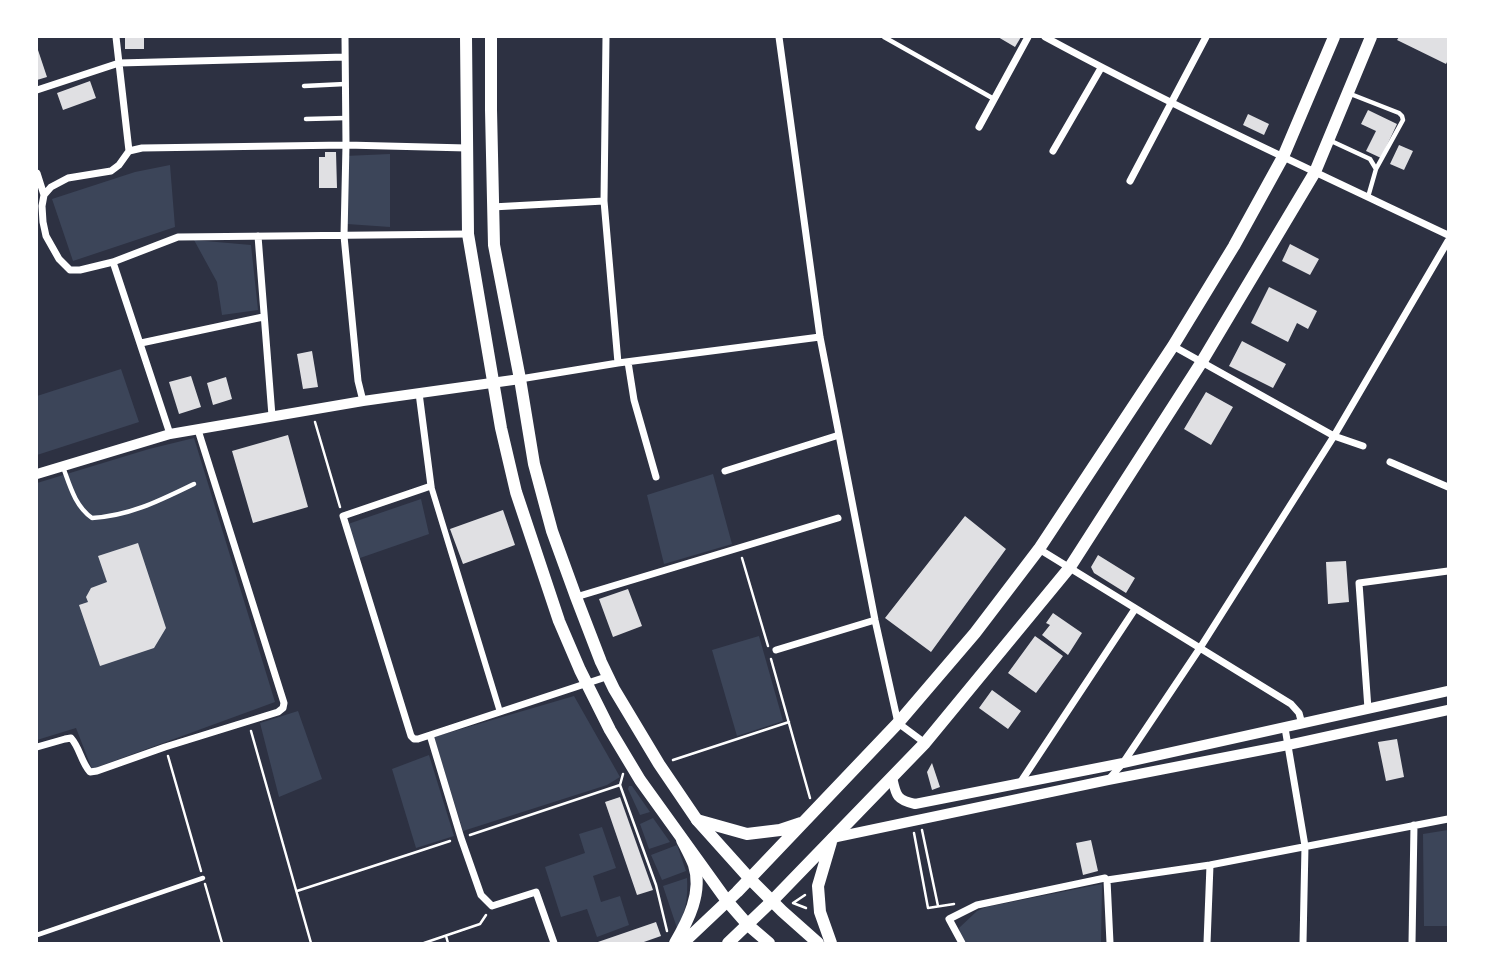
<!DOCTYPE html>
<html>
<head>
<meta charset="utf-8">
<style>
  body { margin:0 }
  #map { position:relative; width:1485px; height:980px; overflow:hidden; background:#2d3142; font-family:Georgia,serif }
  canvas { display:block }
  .frame { position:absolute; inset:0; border:38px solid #fff; pointer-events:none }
</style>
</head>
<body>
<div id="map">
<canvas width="1485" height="980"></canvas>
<div class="frame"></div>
</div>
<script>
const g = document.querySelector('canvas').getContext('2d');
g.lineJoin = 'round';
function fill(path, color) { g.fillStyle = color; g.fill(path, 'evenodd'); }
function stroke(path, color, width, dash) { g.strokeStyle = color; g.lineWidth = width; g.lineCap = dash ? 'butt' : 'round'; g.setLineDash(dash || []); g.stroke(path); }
fill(new Path2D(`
  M390 154V227L347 224 345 156Z
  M170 165 175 227 73 261 52 199 135 172Z
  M194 240 251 245 258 310 222 315 217 282Z
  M121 369 139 422 37 455V396Z
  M194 438 275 702 92 769 76 728 37 740V483L149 449Z
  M713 474 732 544 664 564 647 495Z
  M421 499 429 534 360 558 348 524Z
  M759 636 783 721 737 736 712 650Z
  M574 696 620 777 607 785 463 831 434 737Z
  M298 711 322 779 279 797 260 723Z
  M429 755 454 836 416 848 392 769Z
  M629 786H632L650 812 640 815 628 789Z
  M653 818 670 842 649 849 640 824Z
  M602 827 616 868 593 876 601 902 620 896 629 925 597 937 587 909 561 917 545 867 585 853 579 834Z
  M1448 830V926H1424L1423 834Z
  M677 845 686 871 662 880 651 855Z
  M687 878C688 897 686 912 677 928L663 886Z
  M1102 884 1101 943H964L960 935 959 928 977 911 986 907Z`), '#3c4559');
fill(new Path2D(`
  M125 37H144V49H125Z
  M998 37H1021L1015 47Z
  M1399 37H1448V60L1446 64 1397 40Z
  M37 47 47 77 37 80Z
  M90 81 96 98 63 110 57 93Z
  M1368 110 1397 124 1381 158 1366 151 1376 131 1361 124Z
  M1248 114 1269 124 1264 135 1243 125Z
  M1399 145 1413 151 1404 170 1390 164Z
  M325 152H336L337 188H319V157H325Z
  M1290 244 1319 259 1310 275 1282 261Z
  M1269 287 1317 311 1308 329 1297 323 1288 342 1251 323Z
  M1242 341 1286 364 1273 388 1229 366Z
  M312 351 318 387 303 389 297 354Z
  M191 376 201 407 179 414 169 382Z
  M226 377 232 399 213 405 207 383Z
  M1206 392 1233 407 1211 445 1184 429Z
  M288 435 308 507 253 523 232 451Z
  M503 510 515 545 463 564 450 529Z
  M965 516 1006 549 931 652 885 618Z
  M138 543 166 628 154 648 100 666 79 605 88 602 86 597 91 588 107 582 98 556Z
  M1098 555 1135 578 1126 593 1094 573 1091 567Z
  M1346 561 1349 602 1328 604 1326 562Z
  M628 589 642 626 613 637 599 599Z
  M1053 613 1082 633 1068 655 1042 635 1050 625 1046 623Z
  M1035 636 1063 656 1036 693 1008 673Z
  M992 690 1021 711 1008 729 979 708Z
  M1397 739 1404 777 1386 781 1378 742Z
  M932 763 940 787 932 790 927 772Z
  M620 797 653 890 637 895 605 802Z
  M1091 840 1098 871 1083 875 1076 843Z
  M656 922 661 936 641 943H595Z`), '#e0e0e3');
stroke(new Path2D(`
  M315 422 340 507
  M742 558 768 646
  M771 659 810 798
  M251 731 311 943
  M168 756 201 871
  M673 760 789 722
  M623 774 620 785 656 885 667 931
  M922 830 938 906
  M914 833 928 908 954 904
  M470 835 620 785
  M205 884 222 943
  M297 891 450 841
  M805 895 793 903 806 908
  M446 936 448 943
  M424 943 480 924 486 915`), '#fff', 2.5);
stroke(new Path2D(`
  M884 37 994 99
  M304 86 345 84
  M1348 93 1399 113 1402 116 1403 120 1376 169
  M306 119 346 118
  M1329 140 1370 159 1376 169 1368 197
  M63 467C70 486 75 506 92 518 130 516 161 500 194 484
  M37 935 203 878`), '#fff', 4.5);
stroke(new Path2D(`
  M431 486 500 712`), '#fff', 6);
stroke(new Path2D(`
  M116 37 129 151
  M345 37 346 145 344 236 358 381 363 401
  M606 37 604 201 618 363
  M779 37 820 337 875 620 898 723 925 743
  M1045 37C1176 108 1313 171 1448 235
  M37 90 119 63 345 57
  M979 127 1028 37
  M129 151 119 165 111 171 68 178 51 187 44 195 42 206 43 222 46 236 59 259 70 270H80L113 262 178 237 468 234
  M129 151 142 148 346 145 467 148
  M1053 151 1101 68
  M37 173 44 195
  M1130 181 1206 37
  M492 207 604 201
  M258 236 272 416
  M113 262 170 434
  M141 343 263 317
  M1173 346 1334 436 1363 446
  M628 362 634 400 656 477
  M520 379 618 363 820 337
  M419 393 431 486 343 516 411 736 414 739H418L609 676
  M1390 462 1448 487
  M725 471 839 435
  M1039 549 1291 704 1299 713 1302 724
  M576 597 838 518
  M776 650 875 620
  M1368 709 1359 583 1448 571
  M1285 728 1305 846 1303 943
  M430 735 461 838 481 895 492 906 536 892 554 943
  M37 747 65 739 71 738C80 748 81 762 90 772L97 771 165 747 278 712 283 708 284 703 198 430
  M1109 779 1123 763 1200 648 1334 436 1448 241
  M1020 783 1135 609
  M1107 880 1110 943
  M962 943 949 919 977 905 1105 878 1107 880 1210 865 1448 819
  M1207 943 1210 865
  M1412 943 1414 825`), '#fff', 7);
stroke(new Path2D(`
  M37 474 170 434 363 401 520 379
  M892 777C896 795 896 800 915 804L1123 763 1448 691
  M832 838 1108 780 1288 745 1448 710`), '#fff', 10);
stroke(new Path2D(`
  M466 37 468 234 501 428 516 492 559 621 580 670 610 730 640 780 727 901 748 925 769 943
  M491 37V110L494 245 520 379 534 464 552 531 576 597 601 662 614 689 659 764 697 820 750 879 782 911 818 943`), '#fff', 12);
stroke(new Path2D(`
  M697 820 747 834 780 830 801 823
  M675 943C688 921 703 892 694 865 691 857 686 848 682 840
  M683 943 737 892 898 723 975 633 1039 549 1173 346 1234 246 1283 157 1334 37
  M728 943 772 901 925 743 1070 567 1201 363 1315 172 1371 37
  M831 943 820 912 818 886 831 842`), '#fff', 12);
</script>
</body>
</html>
